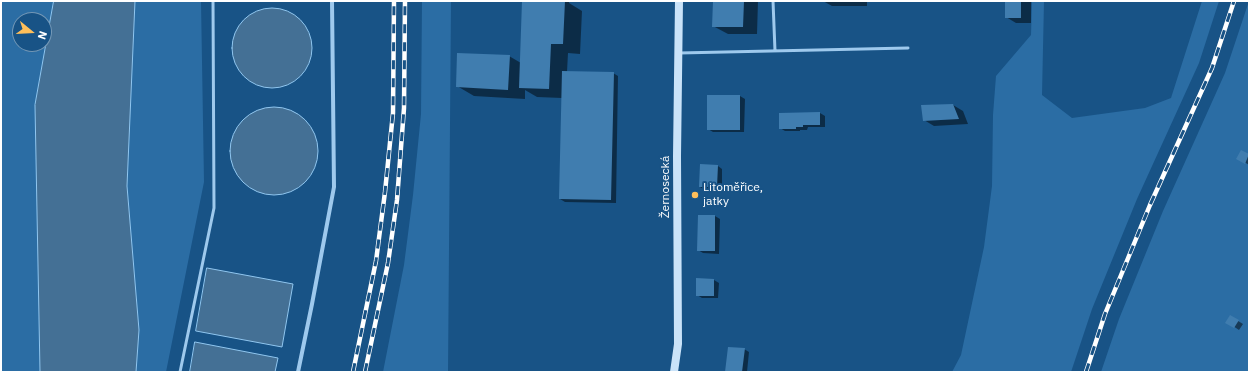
<!DOCTYPE html>
<html>
<head>
<meta charset="utf-8">
<style>
  body { margin:0 }
  #map { position:relative; width:1250px; height:373px; overflow:hidden; background:#185386; font-family:"IBM Plex Sans",sans-serif }
  canvas { display:block }
  .frame { position:absolute; inset:0; border:2px solid #fff; pointer-events:none }
  .north { position:absolute; left:12px; top:12px; width:40px; height:40px; box-sizing:border-box; background:#185386; border:1px solid #7498b6; border-radius:50%; rotate:108deg; font-size:11px; font-weight:700; line-height:16px; text-align:center; color:#fff }
  .north::after { content:''; display:block; margin:auto; width:14px; height:18px; background:#ffbf5a; clip-path:polygon(50% 0,100% 100%,50% 72%,0 100%) }
</style>
</head>
<body>
<div id="map">
<canvas width="1250" height="373"></canvas>
<div class="frame"></div>
<div class="north">N</div>
</div>
<script>
const g = document.querySelector('canvas').getContext('2d');
g.lineJoin = 'round';
function fill(path, color) { g.fillStyle = color; g.fill(path, 'evenodd'); }
function stroke(path, color, width, dash) { g.strokeStyle = color; g.lineWidth = width; g.lineCap = dash ? 'butt' : 'round'; g.setLineDash(dash || []); g.stroke(path); }
function drawText(font, color, halo, rows, align = 'center') {
  g.font = font + ' "IBM Plex Sans",sans-serif'; g.lineWidth = 4; g.setLineDash([]); g.textBaseline = 'middle'; g.strokeStyle = halo; g.fillStyle = color; for (const [text, x, y, turn = 0] of rows) {
    g.save(); g.translate(x, y); g.rotate((+turn || 0) * Math.PI / 180); g.textAlign = isNaN(turn) ? turn : align; if (halo) g.strokeText(text, 0, 0); g.fillText(text, 0, 0); g.restore();
  }
}
fill(new Path2D(`
  M1 1H54L35 105 40 372H1ZM20 20H44V44H20Z
  M135 1H201L204 182 166 372H136L139 330 127 186Z
  M422 1H451L448 372H383L404 265 413 195 421 114Z
  M1032 1H1044L1042 95 1072 118 1145 108 1171 98 1202 1H1219L1199 63 1137 199 1092 309 1071 372H952L961 355 984 247 992 186 993 115 996 76 1031 35Z
  M1249 1V372H1101L1119 319 1163 211 1225 73Z`), '#2b6da4');
const water = new Path2D(`
  M54 1H135L127 186 139 330 136 372H40L35 105Z
  M232 48a40 40 0 1 1 80 0a40 40 0 1 1-80 0Z
  M230 151a44 44 0 1 1 88 0a44 44 0 1 1-88 0Z
  M207 268 293 284 282 347 196 331Z
  M195 342 278 358 275 372H190Z`);
fill(water, '#447095');
stroke(water, '#90c6ef', 1);
fill(new Path2D(`
  M523 1H569V3L582 11 580 54 568 53 567 72 613 73 618 76 616 203 565 202 560 199 562 98 537 97 525 90V99L474 96 457 86 509 56 521 63Z
  M714 1H758L757 34H728L713 26Z
  M823 1H867V6H832Z
  M1006 1H1031V23H1016L1006 17Z
  M740 96 745 99 744 132H713L708 129Z
  M953 105 963 111 968 124 934 126 924 120Z
  M820 113 825 116V127H808L807 130H800V131H785L780 128Z
  M1242 151 1249 156V165L1238 158Z
  M718 166 722 169V189L705 190 700 187Z
  M699 216H715L720 219 719 254 703 253 698 250Z
  M714 280 719 283 718 298H702L697 295Z
  M1230 316 1243 324 1239 330 1227 322Z
  M744 349 749 352 747 372H726Z`), '#0007');
fill(new Path2D(`
  M522 1H565L563 44H551L549 89 519 88Z
  M713 1H744L743 27H712Z
  M1005 1H1021V18H1005Z
  M457 53 510 55 508 90 456 87Z
  M562 71 614 72 611 200 559 199Z
  M707 95H740V130H707Z
  M953 104 959 119 923 121 921 105Z
  M820 112V125H803V127H796V129H779V113Z
  M1241 150 1249 154 1245 164 1236 159Z
  M700 164 718 165 717 187H699Z
  M698 215H715V251H697Z
  M696 278 714 279V296H696Z
  M1230 315 1239 320 1234 328 1225 323Z
  M728 347 745 348 742 372H725Z`), '#407daf');
stroke(new Path2D(`
  M773 1 775 51
  M679 53 908 48
  M180 372 214 208 213 1`), '#9ec9ed', 3);
stroke(new Path2D(`
  M298 372 312 304 334 187 332 1`), '#9ec9ed', 4);
stroke(new Path2D(`
  M674 372 678 344 677 156 679 1`), '#cae3f9', 8);
const rail = new Path2D(`
  M353 372 376 261 385 192 393 113 394 1
  M365 372 388 263 397 200 404 108 405 1
  M1086 372 1105 314 1150 205 1212 68 1234 1`);
stroke(rail, '#fff', 4.5);
stroke(rail, '#185386', 3, [9]);
for (const [x, y, r, color] of [
  [695,195,4,"#ffbf5a"]
]) { const dot = new Path2D(); dot.arc(x, y, r, 0, 2 * Math.PI); g.fillStyle = color; g.fill(dot); stroke(dot, '#185386', 1.5); }
drawText('12px', '#fff', '#185386', [
  ["Žernosecká",666,187,-90]
]);
drawText('12px', '#fff', '#185386', [
  ["Litoměřice,",703,188],
  ["jatky",703,202]
], 'left');
</script>
</body>
</html>
